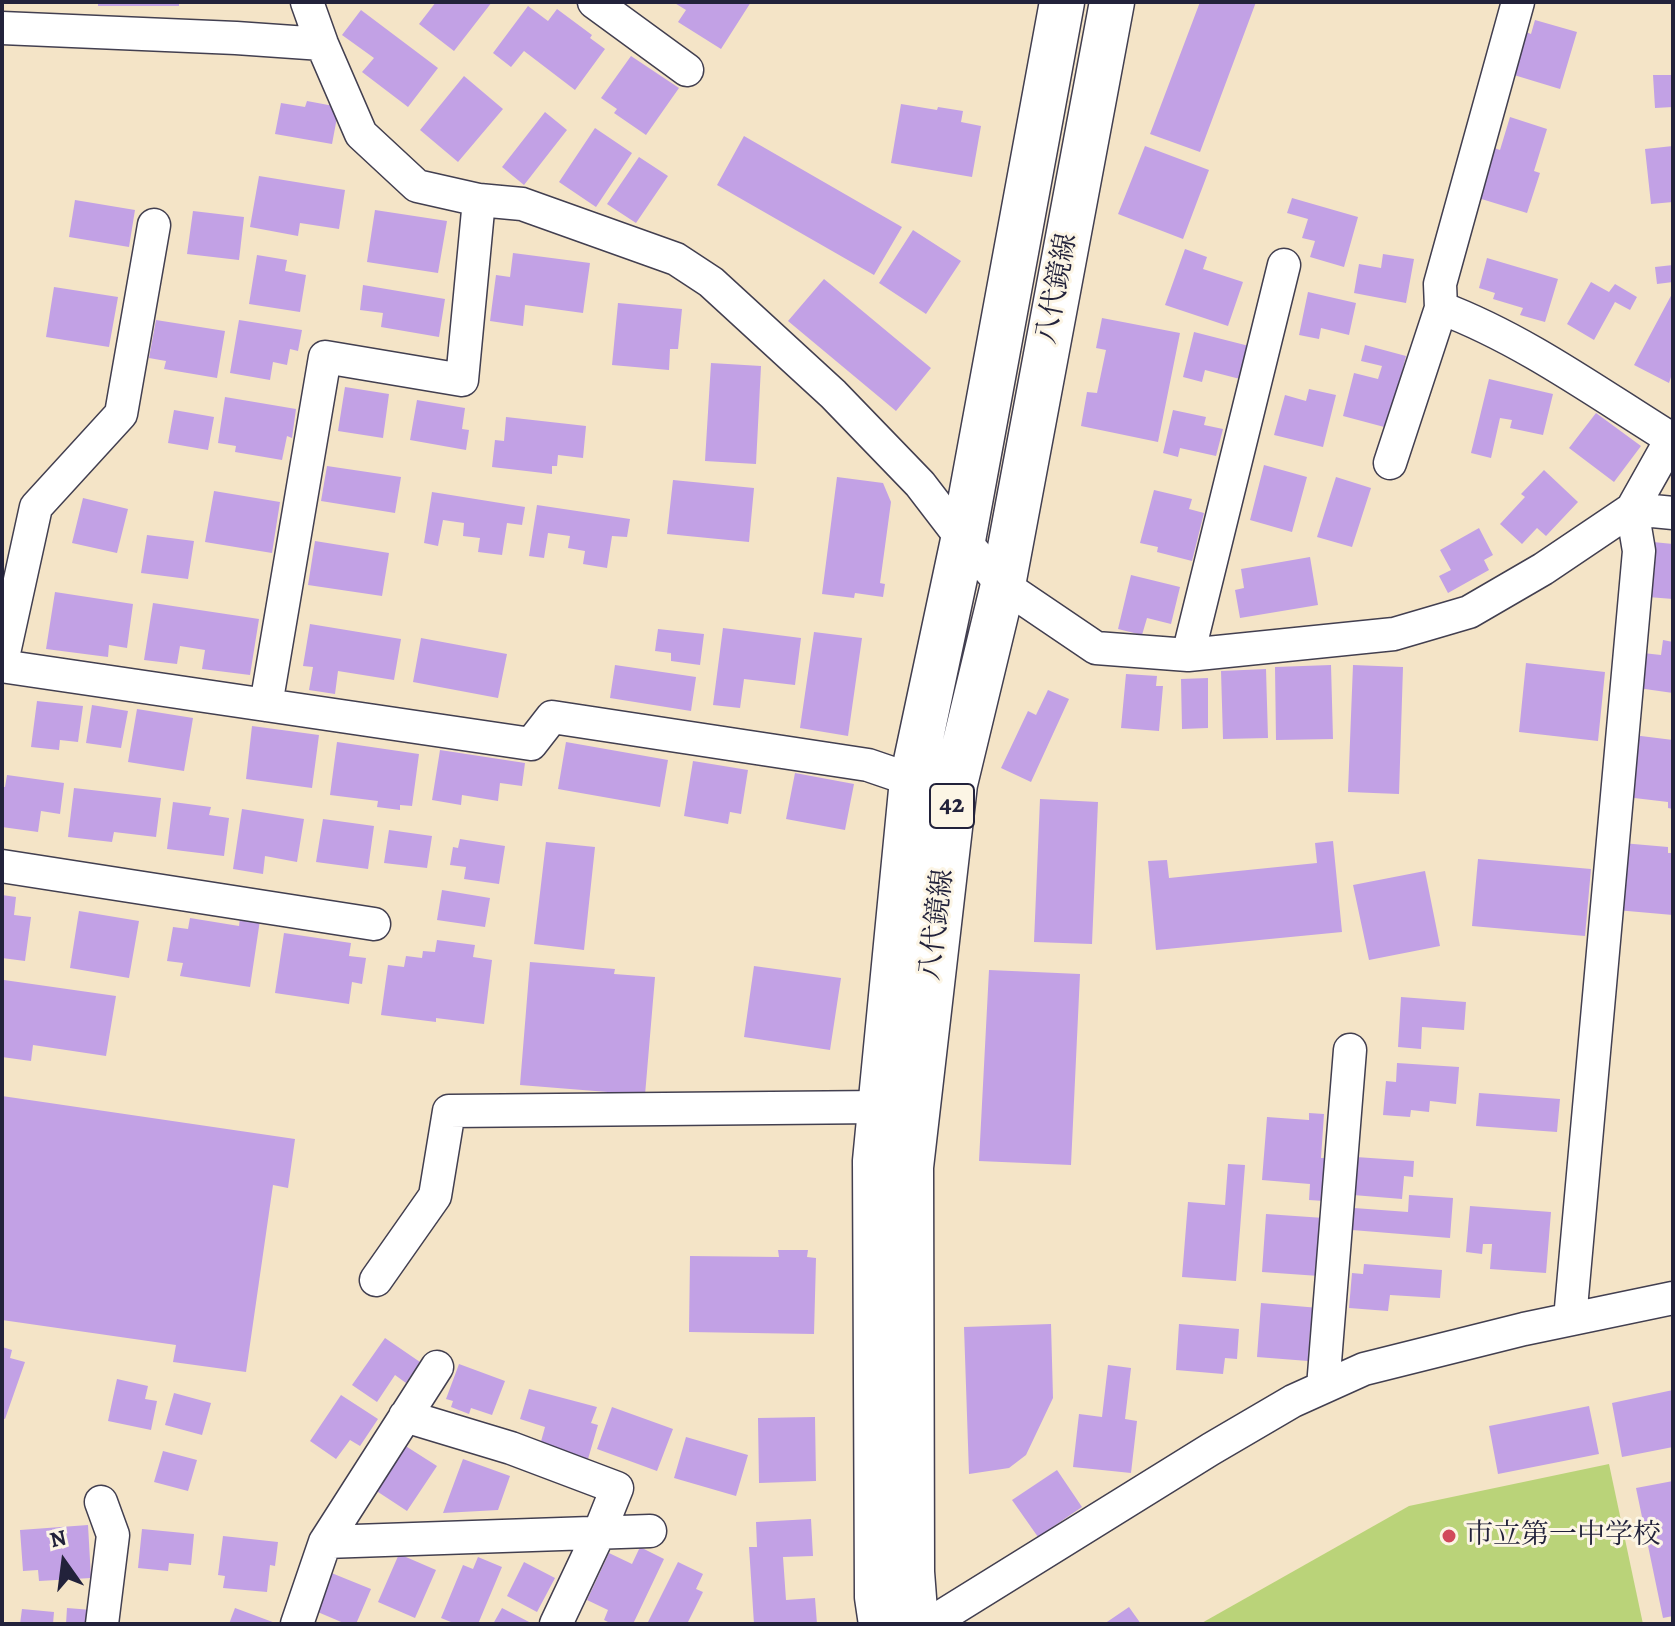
<!DOCTYPE html>
<html>
<head>
<meta charset="utf-8">
<style>
  body { margin:0 }
  #map { position:relative; width:1675px; height:1626px; overflow:hidden; background:#f4e4c7; font-family:Alegreya,serif }
  canvas { display:block }
  .frame { position:absolute; inset:0; border:4px solid #22223b; pointer-events:none }
  .north { position:absolute; left:24px; top:1522px; width:80px; height:80px; -webkit-text-stroke:6px #fcf5e5; paint-order:stroke; rotate:346deg; font-size:22px; font-weight:700; line-height:32px; text-align:center; color:#22223b }
  .north::after { content:''; display:block; margin:auto; width:28px; height:36px; background:#22223b; clip-path:polygon(50% 0,100% 100%,50% 72%,0 100%) }
</style>
</head>
<body>
<div id="map">
<canvas width="1675" height="1626"></canvas>
<div class="frame"></div>
<div class="north">N</div>
</div>
<script>
const g = document.querySelector('canvas').getContext('2d');
g.lineJoin = 'round';
function fill(path, color) { g.fillStyle = color; g.fill(path, 'evenodd'); }
function stroke(path, color, width, dash) { g.strokeStyle = color; g.lineWidth = width; g.lineCap = dash ? 'butt' : 'round'; g.setLineDash(dash || []); g.stroke(path); }
function drawText(font, color, halo, rows, align = 'center') {
  g.font = font + ' Alegreya,"Noto Serif JP",serif'; g.lineWidth = 6; g.setLineDash([]); g.textBaseline = 'middle'; g.strokeStyle = halo; g.fillStyle = color; for (const [text, x, y, turn = 0] of rows) {
    g.save(); g.translate(x, y); g.rotate((+turn || 0) * Math.PI / 180); g.textAlign = isNaN(turn) ? turn : align; if (halo) g.strokeText(text, 0, 0); g.fillText(text, 0, 0); g.restore();
  }
}
fill(new Path2D(`
  M1609 1464 1643 1624H1200L1409 1506Z`), '#bad379');
fill(new Path2D(`
  M98 2H179V6H98Z
  M436 2H492L454 51 419 24Z
  M673 2H751L721 49 678 22 686 10Z
  M1200 2H1256L1200 152 1150 134Z
  M528 6 548 21 557 9 592 35 590 38 605 49 575 90 524 51 511 67 493 53Z
  M361 10 438 68 408 107 362 72 374 58 342 35Z
  M1535 20 1577 32 1560 89 1514 75 1526 32 1531 34Z
  M631 56 679 88 646 135 614 113 617 109 601 98Z
  M1653 75H1673V107L1655 108Z
  M464 76 503 109 458 162 420 130Z
  M307 101 339 107 332 144 275 134 281 103 305 107Z
  M901 104 937 110 938 107 963 111 961 122 981 126 972 177 891 163Z
  M545 112 567 130 524 185 502 167Z
  M1510 117 1547 129 1534 171 1540 173 1527 213 1475 197 1491 147 1500 150Z
  M595 128 632 153 596 207 559 182Z
  M744 136 902 227 874 275 717 185Z
  M1145 146 1209 170 1183 239 1118 214Z
  M1673 146V202L1651 204 1645 149Z
  M639 157 668 176 636 223 607 204Z
  M259 176 345 190 339 229 300 223 298 236 250 227Z
  M1292 198 1358 217 1344 267 1310 257 1315 241 1302 238 1308 219 1287 213Z
  M75 200 135 210 129 247 69 237Z
  M375 210 447 221 438 273 367 262Z
  M193 211 244 217 239 260 187 254Z
  M913 230 961 261 926 314 879 283Z
  M1185 249 1207 257 1203 269 1243 282 1228 326 1165 305Z
  M513 253 590 263 583 313 525 305 523 326 490 321 496 275 510 277Z
  M1383 254 1414 259 1406 303 1354 293 1359 264 1381 268Z
  M257 255 287 260 285 271 306 275 300 312 249 304Z
  M1487 258 1558 279 1545 322 1520 315 1523 308 1493 299 1495 293 1479 288Z
  M1673 265V282L1657 284 1655 267Z
  M824 279 931 368 896 411 788 321Z
  M1591 282 1609 292 1615 284 1637 297 1630 310 1615 302 1594 340 1567 324Z
  M363 285 445 299 439 337 381 327 383 313 360 310Z
  M54 287 118 297 109 347 46 337Z
  M1308 292 1356 303 1349 335 1321 328 1319 339 1299 335Z
  M1673 292V378L1671 377 1669 383 1634 365Z
  M618 303 682 309 678 349H670L669 370 612 365Z
  M1102 318 1180 333 1158 442 1081 426 1087 392 1097 393 1106 350 1096 348Z
  M156 320 225 331 217 378 164 369 166 361 149 358Z
  M239 320 302 330 298 351 290 349 287 365 273 362 270 380 230 373Z
  M1194 332 1249 346 1240 379 1205 370 1202 382 1183 377Z
  M1365 345 1406 356 1388 428 1343 416 1354 373 1378 379 1382 366 1361 361Z
  M711 363 761 366 756 464 705 461Z
  M1489 379 1553 394 1543 435 1510 428 1512 420 1500 418 1491 458 1471 453Z
  M345 387 389 394 383 438 338 431Z
  M1309 389 1336 395 1323 447 1274 435 1285 395 1306 401Z
  M225 397 296 409 292 438 287 436 282 460 235 452 236 446 218 443Z
  M417 400 465 408 462 429 469 430 466 450 410 440Z
  M174 410 214 417 208 450 168 443Z
  M1173 410 1206 417 1204 425 1223 429 1216 456 1180 448 1178 457 1163 453Z
  M1596 413 1641 446 1614 482 1569 448Z
  M506 417 586 426 583 458 558 455 557 466H552V474L492 467 495 440 504 441Z
  M1264 465 1307 477 1292 532 1250 520Z
  M327 466 401 477 395 513 321 501Z
  M1544 470 1578 502 1546 536 1537 528 1522 544 1500 524 1525 497 1521 494Z
  M837 477 883 483 891 502 880 583 885 584 883 597 855 593 854 598 822 594Z
  M1336 477 1371 488 1352 547 1317 537Z
  M673 480 754 488 749 542 667 534Z
  M1154 490 1192 499 1189 509 1204 513 1192 561 1157 552 1158 547 1140 543Z
  M214 491 280 502 272 553 205 542Z
  M432 492 525 507 522 525 507 523 502 555 478 552 480 538 463 536 464 523 443 520 438 546 424 543Z
  M83 498 128 509 117 553 72 543Z
  M537 505 630 519 627 537 612 536 607 568 583 564 585 551 568 548 570 536 548 533 544 558 529 556Z
  M1479 528 1493 555 1484 560 1489 570 1448 593 1439 576 1451 570 1440 550Z
  M147 535 194 541 188 579 141 573Z
  M315 541 389 553 382 596 308 585Z
  M1653 542 1673 544V599L1648 597Z
  M1310 557 1318 605 1240 618 1235 590 1244 588 1241 569Z
  M1131 575 1180 587 1171 624 1147 618 1142 635 1118 629Z
  M55 592 133 604 127 648 109 645 108 657 46 649Z
  M153 603 259 619 250 675 202 669 205 650 180 646 177 664 144 660Z
  M310 624 401 639 394 680 338 671 335 694 309 690 313 667 303 666Z
  M723 628 801 638 795 685 744 679 740 708 713 705Z
  M658 629 704 634 700 665 671 661V653L655 651Z
  M814 632 862 638 848 736 800 728Z
  M421 638 507 654 498 698 413 682Z
  M1663 640 1673 642V693L1638 688 1643 653 1661 655Z
  M1526 663 1605 672 1598 741 1519 732Z
  M615 665 696 677 691 711 610 698Z
  M1331 665 1333 739 1276 740 1275 667Z
  M1353 665 1403 667 1399 794 1348 792Z
  M1266 669 1268 738 1223 739 1221 671Z
  M1126 674 1157 676 1156 686H1163L1159 731 1121 728Z
  M1208 678V728L1182 729 1181 679Z
  M1048 690 1069 699 1031 782 1001 768 1028 711 1036 715Z
  M37 701 83 706 78 742 60 740 59 750 31 747Z
  M92 705 128 711 121 748 86 743Z
  M137 709 193 718 184 771 128 762Z
  M252 726 319 735 312 788 246 779Z
  M1633 735 1673 740V809L1668 808V802L1626 797Z
  M337 742 419 754 412 806 400 805V810L377 807 378 801 330 795Z
  M566 742 668 760 660 807 558 789Z
  M440 750 525 763 522 786 500 783 498 801 462 795 461 805 432 800Z
  M693 761 748 770 741 814 730 812 728 824 684 816Z
  M795 773 854 784 845 830 786 819Z
  M7 775 64 783 60 814 41 811 38 832 2 827V787H5Z
  M74 788 161 798 156 837 114 832 112 842 68 837Z
  M1040 799 1098 802 1092 944 1034 942Z
  M173 802 211 807 209 815 229 818 224 856 167 849Z
  M242 809 304 819 297 862 265 856 263 874 233 869Z
  M323 819 374 826 368 869 316 862Z
  M389 830 432 836 427 868 384 863Z
  M460 839 505 846 499 884 464 879 466 867 450 865 453 847 458 848Z
  M1333 841 1342 932 1156 950 1148 861 1167 860 1169 878 1317 863 1315 843Z
  M546 842 595 847 584 950 534 944Z
  M1622 843 1668 847V853H1673V915L1616 910Z
  M1478 859 1591 869 1585 936 1472 926Z
  M1425 871 1440 946 1369 960 1353 885Z
  M442 890 490 898 485 927 437 920Z
  M2 895 16 897 14 915 31 917 25 961 2 958Z
  M79 911 139 921 129 978 70 968Z
  M240 917 260 920 250 987 180 976 183 963 167 961 173 927 188 929 190 918 239 926Z
  M284 933 351 943 349 956 366 958 362 984 352 982 349 1004 275 993Z
  M437 940 475 945 473 957 492 960 484 1024 436 1018V1022L381 1015 388 965 404 967 406 956 422 958 423 951 435 952Z
  M530 962 615 969 614 974 655 977 645 1095 520 1085Z
  M754 966 841 978 830 1050 744 1037Z
  M989 970 1080 974 1071 1165 979 1161Z
  M4 980 116 996 106 1056 33 1045 31 1061 2 1057V993Z
  M1401 997 1466 1002 1464 1030 1422 1027 1421 1049 1398 1047Z
  M1397 1063 1459 1067 1456 1104 1430 1101 1429 1112 1411 1110 1410 1117 1383 1115 1386 1081 1396 1082Z
  M1479 1093 1560 1099 1557 1132 1476 1126Z
  M2 1096 295 1139 288 1188 273 1185 246 1372 173 1362 176 1345 2 1320Z
  M1309 1113 1324 1114 1321 1158H1328L1324 1201 1309 1200 1310 1184 1262 1180 1267 1117 1309 1120Z
  M1356 1157 1414 1161 1413 1177 1404 1176 1402 1199 1353 1195Z
  M1228 1164 1245 1165 1236 1281 1182 1277 1188 1202 1225 1205Z
  M1409 1195 1453 1198 1450 1238 1352 1230 1354 1208 1408 1212Z
  M1470 1206 1551 1212 1546 1273 1490 1269 1492 1244H1483L1482 1254 1466 1252Z
  M1266 1214 1324 1218 1319 1276 1262 1272Z
  M778 1250H808L807 1257 816 1258 814 1334 689 1332 690 1256 779 1257Z
  M1364 1264 1442 1270 1440 1298 1390 1295 1388 1311 1349 1308 1352 1273 1363 1274Z
  M1261 1303 1319 1308 1317 1332H1310L1308 1361 1257 1357Z
  M1051 1324 1053 1398 1026 1455 1009 1468 969 1474 964 1327Z
  M1179 1324 1239 1329 1237 1359 1225 1358 1223 1374 1176 1370Z
  M385 1338 420 1362 406 1383 395 1375 377 1402 352 1385Z
  M2 1347 12 1350 10 1358 25 1362 5 1419 2 1418Z
  M459 1364 505 1381 492 1415 471 1408 469 1414 451 1407 453 1401 446 1399Z
  M1108 1365 1131 1368 1125 1419 1137 1421 1131 1473 1073 1467 1079 1414 1102 1417Z
  M117 1379 148 1386 145 1399 157 1401 151 1430 108 1421Z
  M529 1389 597 1407 591 1423 598 1425 588 1459 540 1445 545 1427 520 1419Z
  M1673 1390V1447L1622 1457 1612 1403Z
  M174 1393 211 1403 202 1435 165 1425Z
  M341 1395 378 1419 360 1446 350 1440 336 1459 310 1441Z
  M1589 1406 1599 1454 1498 1474 1489 1426Z
  M612 1407 673 1429 657 1471 597 1449Z
  M815 1417 816 1481 759 1483 758 1418Z
  M686 1437 748 1455 736 1496 674 1478Z
  M404 1445 437 1466 407 1511 375 1490Z
  M163 1451 197 1460 188 1491 154 1482Z
  M463 1459 510 1476 498 1510 443 1513Z
  M1057 1470 1082 1507 1038 1537 1012 1500Z
  M1673 1481V1616L1663 1618 1636 1488Z
  M811 1519 813 1556 783 1557 786 1600 815 1598 817 1624H754L749 1547H757L756 1522Z
  M88 1525 91 1578 39 1581 38 1570 23 1571 20 1530Z
  M142 1529 194 1534 191 1565 169 1563 168 1571 138 1568Z
  M223 1536 278 1542 275 1566 270 1565 267 1592 223 1588 225 1576 218 1575Z
  M640 1547 664 1559 633 1624H612L604 1620 608 1610 587 1600 609 1553 632 1564Z
  M399 1554 436 1570 415 1618 378 1602Z
  M478 1557 502 1567 478 1624H456L441 1618 463 1565 473 1569Z
  M524 1562 555 1578 537 1612 507 1596Z
  M678 1562 703 1574 696 1589 703 1592 687 1624H652L648 1622Z
  M329 1572 371 1589 356 1624H346L313 1610Z
  M1129 1607 1141 1624H1104Z
  M67 1608 92 1610 91 1624H66Z
  M235 1608 278 1624H229Z
  M502 1608 533 1624H493Z
  M22 1609 54 1612 53 1624H20Z`), '#c2a1e5');
const street = new Path2D(`
  M307 2 322 44 361 134 417 186 479 200 522 204 676 259 711 282 833 394 920 484 963 540 1003 585 1096 648 1188 655 1394 634 1469 612 1543 569 1632 509 1673 436
  M594 2 687 70
  M1518 2 1440 284 1441 308C1523 339 1596 392 1670 438
  M2 28 236 38 322 44
  M1390 463 1441 308
  M1632 509 1673 513
  M1188 655 1284 265
  M2 662 36 507 121 414 154 225
  M2 666 531 744 552 717 868 765 912 780
  M266 705 325 357 462 380 479 200
  M2 866 374 924
  M376 1280 435 1196 449 1111 880 1107
  M1570 1319 1639 551 1632 509
  M1323 1387 1350 1050
  M405 1416 511 1448 617 1488 599 1533 556 1624
  M101 1502 113 1535 102 1624
  M325 1542 650 1531
  M297 1624 325 1542 437 1367
  M929 1624 1211 1449 1293 1401 1364 1369 1524 1329 1673 1298`);
const primary = new Path2D(`
  M881 1624 877 1597 875 1161 912 780 963 540 1062 2
  M916 1624 912 1572 911 1167 955 784 1003 585 1112 2`);
stroke(street, '#423f50', 35);
stroke(primary, '#423f50', 47);
stroke(street, '#fff', 32);
stroke(primary, '#fff', 44);
for (const [x, y, r, color] of [
  [1449,1536,8,"#d1495b"]
]) { const dot = new Path2D(); dot.arc(x, y, r, 0, 2 * Math.PI); g.fillStyle = color; g.fill(dot); stroke(dot, '#fcf5e5', 3); }
for (const [x, y, w] of [
  [952,806,44]
]) { const box = new Path2D(); box.roundRect(x - w / 2, y - 22, w, 44, 6); g.fillStyle = '#fcf5e5'; g.fill(box); stroke(box, '#22223b', 2); }
drawText('bold 26px', '#22223b', null, [
  ["42",952,806]
]);
drawText('28px', '#22223b', '#fcf5e5', [
  ["八代鏡線",1058,289,-79],
  ["八代鏡線",938,925,-83]
]);
drawText('28px', '#22223b', '#fcf5e5', [
  ["市立第一中学校",1465,1536]
], 'left');
</script>
</body>
</html>
